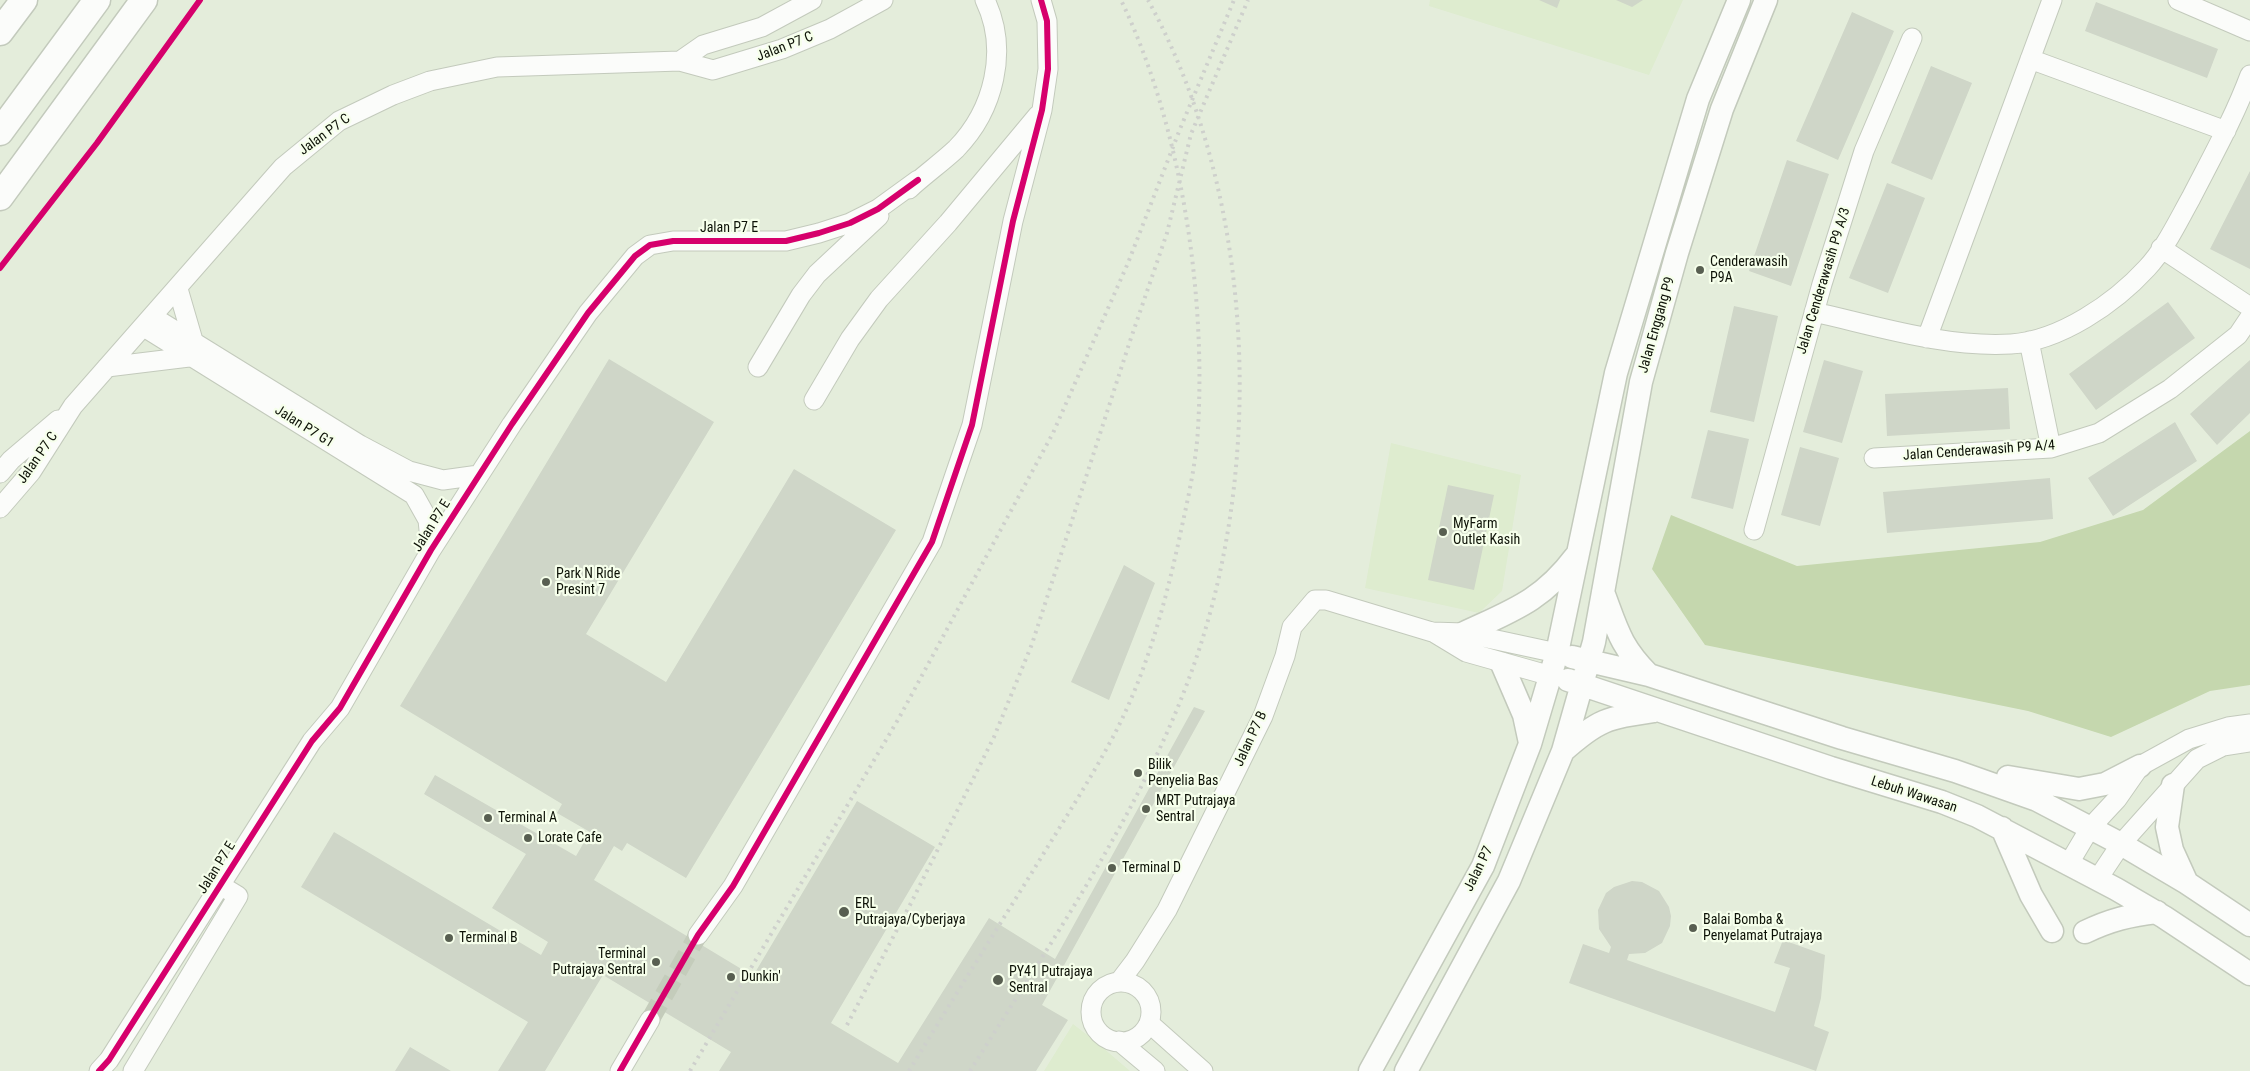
<!DOCTYPE html>
<html>
<head>
<meta charset="utf-8">
<style>
  body { margin:0 }
  canvas { display:block; background:#e4eddb }
</style>
</head>
<body>
<canvas width="2250" height="1071"></canvas>
<script>
const g = document.querySelector('canvas').getContext('2d');
g.lineJoin = 'round';
function fill(path, color) { g.fillStyle = color; g.fill(path, 'evenodd'); }
function stroke(path, color, width, dash) { g.strokeStyle = color; g.lineWidth = width; g.lineCap = dash ? 'butt' : 'round'; g.setLineDash(dash || []); g.stroke(path); }
function drawText(font, color, halo, rows, align = 'center') {
  g.font = font + ' "Roboto Condensed",sans-serif'; g.lineWidth = 4.5; g.setLineDash([]); g.textBaseline = 'middle'; g.strokeStyle = halo; g.fillStyle = color; for (const [text, x, y, turn = 0] of rows) {
    g.save(); g.translate(x, y); g.rotate((+turn || 0) * Math.PI / 180); g.textAlign = isNaN(turn) ? turn : align; if (halo) g.strokeText(text, 0, 0); g.fillText(text, 0, 0); g.restore();
  }
}
fill(new Path2D(`
  M1430 0H1683L1649 75 1429 6Z
  M1391 443 1521 475 1502 591 1479 613 1365 588Z
  M1073 1024 1095 1041 1130 1071H1044Z`), '#deeccf');
fill(new Path2D(`
  M2250 431V685L2210 691 2111 737 2028 711 1705 645 1652 569 1671 515 1797 566 2040 542 2143 510Z`), '#c5d7ae');
fill(new Path2D(`
  M1539 0H1560L1557 8Z
  M1616 0H1643L1632 7Z
  M2096 2 2218 49 2207 78 2085 31Z
  M1852 12 1894 31 1838 160 1796 141Z
  M1931 66 1972 83 1932 180 1891 163Z
  M1787 160 1829 174 1791 286 1749 271Z
  M2250 171V269L2210 249Z
  M1887 183 1925 198 1888 293 1849 278Z
  M2168 302 2195 338 2096 410 2069 374Z
  M1734 306 1778 316 1754 422 1710 412Z
  M609 359 714 422 586 634 666 682 794 469 896 530 686 878 627 843 622 851 614 846 594 880 753 976 857 801 935 847 831 1023 898 1063 989 918 1055 959 1194 707 1205 711 1042 1005 1068 1020 1036 1071H719L731 1052 603 975 545 1071H498L528 1022 301 887 334 832 541 955 548 942 492 908 526 854 424 794 435 775 576 856 590 832 557 813 562 804 400 706Z
  M1824 360 1863 371 1842 443 1803 432Z
  M2250 360V413L2217 445 2190 414Z
  M2008 388 2010 429 1887 436 1885 394Z
  M2175 422 2197 461 2113 516 2088 478Z
  M1708 430 1749 439 1733 509 1691 498Z
  M1800 447 1839 458 1820 526 1781 515Z
  M2050 478 2053 519 1887 533 1883 492Z
  M1448 485 1494 495 1474 590 1428 580Z
  M1124 565 1155 583 1109 700 1071 682Z
  M1137 768 1143 771 1139 778 1134 775Z
  M1632 881 1642 882 1659 891 1669 907 1671 916 1670 926 1662 943 1645 953 1629 954 1627 960 1775 1012 1790 968 1774 963 1783 940 1825 955 1821 998 1814 1026 1829 1032 1816 1071 1569 983 1583 944 1609 953 1611 947 1599 929 1598 910 1606 893 1614 887Z
  M410 1047 451 1071H395Z`), '#cfd6c8');
stroke(new Path2D(`
  M650 1020 698 935`), '#c4ccbb', 19, [19, 9]);
const minor = new Path2D(`
  M2178 0 2250 31
  M2030 59 2226 131
  M680 61 703 45 762 27 812 0
  M909 189C924 175 941 163 956 149 994 110 1009 50 985 0
  M2161 248 2250 307
  M178 289 194 344
  M1814 312C1877 326 1946 348 2011 344 2060 341 2115 303 2147 268 2165 249 2178 221 2191 198 2212 157 2234 118 2250 75
  M153 317 360 445 409 471 443 480 479 475
  M144 327 414 495 428 520 431 550
  M1927 338 2052 0
  M2029 341 2051 448
  M107 367 189 357
  M758 367 801 295 817 274 879 216
  M814 400 850 339 879 299 948 223 1038 115
  M1874 458 2051 448 2099 433 2170 389 2238 335 2250 317
  M0 473 11 460 58 420
  M0 508 31 472 73 406 283 167 339 121 393 95 430 81 497 67 680 61 713 70 782 49 830 29 883 0
  M1754 530 1822 284 1864 151 1912 38
  M1433 632 1466 652 1551 676
  M2068 865 2090 828 2117 799 2140 766 2189 739 2228 727 2250 724
  M2097 880 2121 844 2197 759 2223 746 2250 742
  M698 935 733 886 932 542 972 425 1013 221 1042 110 1048 69 1047 21 1041 0
  M1119 982 1135 961 1167 910 1263 716 1285 656 1292 627 1315 600H1326L1432 632 1464 633 1557 653
  M1091 1012a30 30 0 1 1 60 0a30 30 0 1 1-60 0Z
  M1149 1023 1203 1071
  M1119 1041 1155 1071
  M99 1071 109 1060 312 741 340 708 431 550 512 424 588 313 635 256 650 245 673 241H786L819 233 850 223 878 209 918 180
  M133 1071 238 896 220 885
  M620 1071 650 1020`);
const major = new Path2D(`
  M1603 592C1617 629 1620 646 1649 675
  M1464 633C1511 611 1542 601 1575 557
  M1572 657 1649 675 1842 738 1955 771 2037 800 2121 844 2187 883 2250 925
  M1502 664 1524 715 1530 743
  M1568 680 1831 768 1942 802 1977 816 2116 889 2164 917 2250 974
  M1563 751C1599 719 1607 718 1654 711
  M2008 777 2079 789 2105 784 2140 766
  M2173 785 2167 827 2172 850 2187 883
  M2002 828 2031 895 2052 931
  M2085 932C2110 920 2130 915 2157 912
  M1370 1071 1483 866 1530 744 1557 653 1616 373 1698 99 1739 0
  M1406 1071 1509 881 1563 751 1594 642 1641 382 1677 253 1722 109 1766 0`);
const highway = new Path2D(`
  M0 32 24 0
  M0 132 97 0
  M0 197 144 0`);
stroke(minor, '#c3cabc', 21);
stroke(major, '#c3cabc', 25);
stroke(highway, '#c3cabc', 29);
stroke(minor, '#fbfcfa', 19);
stroke(major, '#fbfcfa', 22);
stroke(highway, '#fbfcfa', 26);
stroke(new Path2D(`
  M847 1025 911 903 994 737 1032 644 1130 341 1167 233 1191 134 1248 0
  M690 1071 899 718 1053 433 1128 263 1180 129 1234 0
  M909 1071C949 1005 990 940 1031 874 1059 828 1089 782 1114 735 1148 670 1167 597 1182 526 1189 494 1196 462 1198 429 1206 292 1181 125 1121 0
  M970 1071C1049 945 1141 812 1191 673 1267 465 1255 195 1148 0`), '#ced0cc', 4, [2.5, 5]);
stroke(new Path2D(`
  M0 268 97 143 200 0
  M99 1071 109 1060 312 741 340 708 431 550 512 424 588 313 635 256 650 245 673 241H786L819 233 850 223 878 209 918 180
  M620 1071 698 935 733 886 932 542 972 425 1013 221 1042 110 1048 69 1047 21 1041 0`), '#d6006c', 6);
for (const [x, y, r, color] of [
  [1700,270,5,"#585f51"],
  [1443,532,5,"#585f51"],
  [546,582,5,"#585f51"],
  [1138,773,5,"#585f51"],
  [1146,809,5,"#585f51"],
  [488,818,5,"#585f51"],
  [528,838,5,"#585f51"],
  [1112,868,5,"#585f51"],
  [844,912,6,"#585f51"],
  [1693,928,5,"#585f51"],
  [449,938,5,"#585f51"],
  [656,962,5,"#585f51"],
  [731,977,5,"#585f51"],
  [998,980,6,"#585f51"]
]) { const dot = new Path2D(); dot.arc(x, y, r, 0, 2 * Math.PI); g.fillStyle = color; g.fill(dot); stroke(dot, '#f6ffeb', 2); }
drawText('14px', '#0d1207', '#f6ffeb', [
  ["Jalan P7 C",785,47,-21],
  ["Jalan P7 C",325,135,-36],
  ["Jalan P7 E",729,228],
  ["Jalan Cenderawasih P9 A/3",1824,281,-73],
  ["Jalan Enggang P9",1657,325,-74],
  ["Jalan P7 G1",304,427,32],
  ["Jalan Cenderawasih P9 A/4",1979,451,-4],
  ["Jalan P7 C",38,458,-55],
  ["Jalan P7 E",432,526,-58],
  ["Jalan P7 B",1251,739,-65],
  ["Lebuh Wawasan",1914,795,18],
  ["Jalan P7 E",217,868,-58],
  ["Jalan P7",1479,869,-64]
]);
drawText('14px', '#0d1207', '#f6ffeb', [
  ["Cenderawasih",1710,262],
  ["P9A",1710,278],
  ["MyFarm",1453,524],
  ["Outlet Kasih",1453,540],
  ["Park N Ride",556,574],
  ["Presint 7",556,590],
  ["Bilik",1148,765],
  ["Penyelia Bas",1148,781],
  ["MRT Putrajaya",1156,801],
  ["Sentral",1156,817],
  ["Terminal A",498,818],
  ["Lorate Cafe",538,838],
  ["Terminal D",1122,868],
  ["ERL",855,904],
  ["Putrajaya/Cyberjaya",855,920],
  ["Balai Bomba &",1703,920],
  ["Penyelamat Putrajaya",1703,936],
  ["Terminal B",459,938],
  ["Terminal",646,954,"right"],
  ["Putrajaya Sentral",646,970,"right"],
  ["PY41 Putrajaya",1009,972],
  ["Sentral",1009,988],
  ["Dunkin'",741,977]
], 'left');
</script>
</body>
</html>
